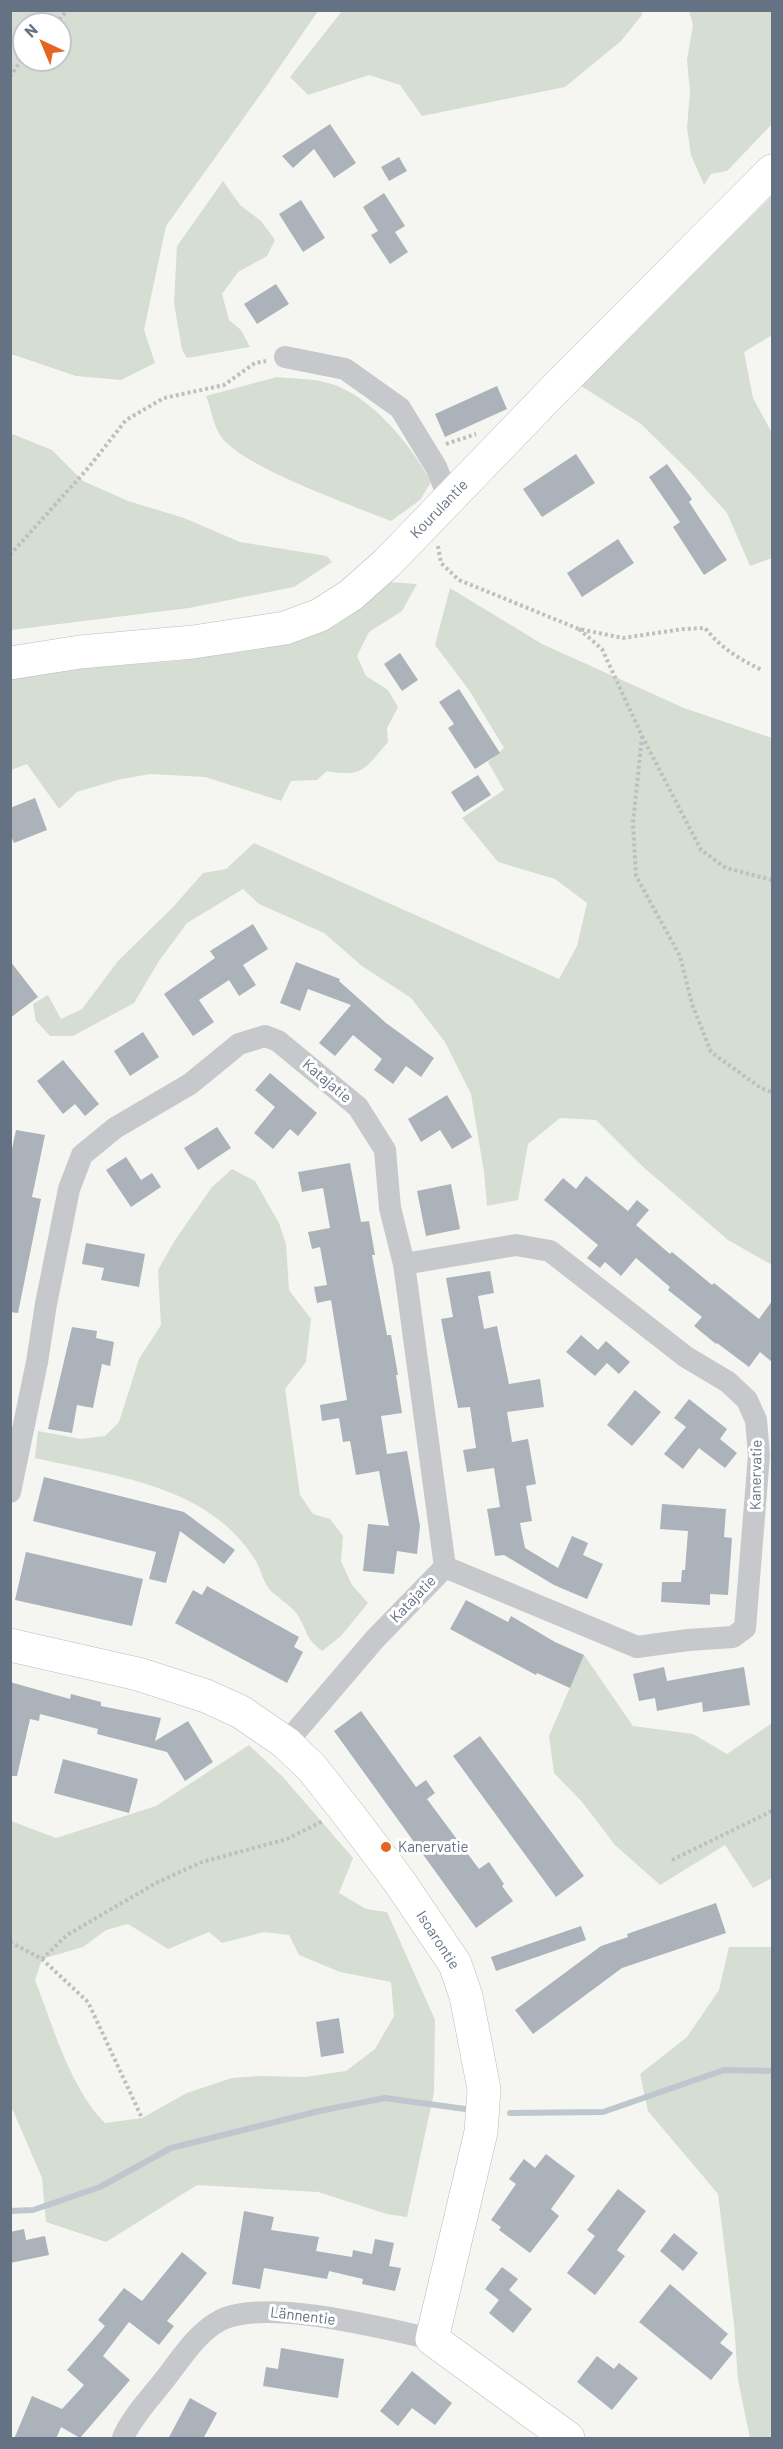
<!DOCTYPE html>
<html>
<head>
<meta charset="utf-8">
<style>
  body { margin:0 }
  #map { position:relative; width:783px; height:2449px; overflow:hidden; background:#f5f6f2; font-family:Barlow,sans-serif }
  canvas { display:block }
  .frame { position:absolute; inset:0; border:12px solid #647284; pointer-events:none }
  .north { position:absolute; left:12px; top:12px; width:60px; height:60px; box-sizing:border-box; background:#fff; border:2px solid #c1c7ce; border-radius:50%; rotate:316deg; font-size:16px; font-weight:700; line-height:24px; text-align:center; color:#647284 }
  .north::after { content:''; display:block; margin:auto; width:21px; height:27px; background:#e56523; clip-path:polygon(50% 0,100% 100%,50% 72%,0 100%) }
</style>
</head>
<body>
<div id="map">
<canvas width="783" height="2449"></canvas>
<div class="frame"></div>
<div class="north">N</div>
</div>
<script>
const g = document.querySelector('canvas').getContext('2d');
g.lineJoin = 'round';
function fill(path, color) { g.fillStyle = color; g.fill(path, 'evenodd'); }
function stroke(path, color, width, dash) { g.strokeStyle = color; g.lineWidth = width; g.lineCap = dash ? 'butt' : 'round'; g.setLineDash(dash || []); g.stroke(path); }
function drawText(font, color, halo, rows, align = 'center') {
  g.font = font + ' Barlow,sans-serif'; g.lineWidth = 6; g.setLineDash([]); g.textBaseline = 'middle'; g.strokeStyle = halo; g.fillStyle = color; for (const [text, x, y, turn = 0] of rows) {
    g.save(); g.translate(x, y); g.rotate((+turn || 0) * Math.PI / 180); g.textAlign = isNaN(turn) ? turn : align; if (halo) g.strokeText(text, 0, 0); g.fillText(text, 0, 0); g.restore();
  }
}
fill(new Path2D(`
  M11 10 318 11 263 91 166 226 144 330 155 363 121 380 76 376 11 354ZM24 24H60V60H24Z
  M641 11 642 15 621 41 565 87 422 116 400 85 369 75 308 95 290 77 342 11Z
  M689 11H772V124L727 171 711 174 704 185 691 155 687 128 690 92 687 60 693 25Z
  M223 181 240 205 261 221 275 240 267 256 238 272 222 294 229 320 241 330 250 347 187 358 182 350 174 303 177 246Z
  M772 196V335L744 352 753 398 772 433V558L750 566 727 513 692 474 641 424 581 386Z
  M277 377C293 379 312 378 328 383 369 393 412 446 431 482L420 500 391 521C354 506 239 466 220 435 213 424 211 408 206 396Z
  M10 433 52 450 83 481 128 501 184 518 240 542 327 556 332 562 294 587 189 608 11 630Z
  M388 582 417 584 402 611 369 632 357 656 366 676 388 690 398 707 387 728 388 742C365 768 364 778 327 771L317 780 291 781 281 801 205 777 150 774 117 780 77 792 59 809 27 764 11 770V679L74 669 176 661 260 649 337 625Z
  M450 588 542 644 684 708 772 738V1265L728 1240 642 1166 596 1120 560 1118 528 1144 518 1200 487 1206 484 1172 471 1094 445 1042 411 998 362 966 324 933 259 904 243 889 187 923 159 961 134 1003 73 1036H50L36 1021 33 1004 48 995 61 1019 82 1009 118 961 173 907 203 873 226 869 254 843 559 979 577 946 587 903 555 879 498 862 462 818 504 790 488 762 504 748 469 690 435 645Z
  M232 1169 255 1181 279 1223 286 1244 289 1290 311 1319 306 1362 285 1389 300 1495 313 1514 330 1519 343 1536 341 1561 352 1585 368 1603 341 1636 322 1651C304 1637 308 1631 297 1614 290 1605 278 1598 270 1590 263 1582 261 1570 256 1561 210 1485 113 1476 35 1458L38 1431 81 1439 105 1436 119 1422 139 1359 161 1325 158 1270 175 1240 212 1187Z
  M584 1655 633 1726 693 1734 727 1754 772 1723V1878L753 1888 725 1845 660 1885 615 1845 582 1802 554 1773 549 1736Z
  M249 1745 283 1777 353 1858 339 1893 366 1909 387 1912 435 2020 434 2093 407 2217 387 2214 318 2192 197 2185 106 2242 46 2222 42 2178 11 2106V1821L56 1838 156 1806ZM128 1924 168 1949 209 1932 222 1943 264 1932 289 1935 299 1955 340 1972 391 1982 394 2016 375 2049 346 2071 305 2077 258 2076 232 2078 187 2093 142 2118 105 2123C70 2088 53 2026 35 1980L42 1959 83 1947 106 1930Z
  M729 1947H772V2438H750L738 2380 734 2324 718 2194 648 2111 640 2074 687 2037 719 1990Z`), '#d6ddd3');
stroke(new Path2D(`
  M510 2113 603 2112 724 2070 772 2071
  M10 2211 33 2210 100 2187 171 2148 319 2111 385 2098 465 2109`), '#bec7ce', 6);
fill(new Path2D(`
  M330 124 356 163 334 178 314 149 293 168 282 156Z
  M399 157 407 171 389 181 381 167Z
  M384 193 405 226 395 232 408 252 390 264 371 235 378 231 363 207Z
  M301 200 325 238 303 252 279 214Z
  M276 284 289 304 257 324 244 304Z
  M497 386 507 409 445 437 435 414Z
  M576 454 595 483 542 517 523 489Z
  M667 464 692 499 689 502 727 560 704 575 673 527 680 522 649 477Z
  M618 539 634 563 582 597 567 573Z
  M400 653 418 680 402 691 384 664Z
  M459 689 500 753 475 769 448 728 454 724 439 702Z
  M478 775 491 795 464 812 451 792Z
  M35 798 47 830 14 843 10 834V808Z
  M253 924 268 949 243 965 256 985 239 996 229 980 199 1000 214 1022 193 1036 164 994 215 958 210 951Z
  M10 961 38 997 10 1018Z
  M296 962 340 979 339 981 386 1023 434 1058 421 1077 406 1066 393 1084 374 1070 382 1059 353 1035 335 1056 319 1043 351 1005 308 989 300 1011 280 1003Z
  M143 1032 159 1057 130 1076 114 1051Z
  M63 1060 99 1104 85 1116 75 1104 63 1114 37 1081Z
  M270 1073 317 1113 298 1136 290 1129 273 1149 254 1133 275 1107 255 1090Z
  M447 1095 472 1137 452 1149 440 1130 421 1142 408 1119Z
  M217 1127 231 1148 198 1170 184 1148Z
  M16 1130 45 1135 32 1197 41 1199 18 1313 10 1312V1158Z
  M126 1157 141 1180 152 1173 161 1187 131 1207 106 1170Z
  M350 1163 361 1222 369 1221 375 1255H372L387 1335H391L398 1375H396L402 1413 381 1416 387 1454 407 1451 420 1526 417 1554 397 1551 394 1574 363 1571 368 1524 389 1526 379 1471 356 1475 350 1441 343 1442 339 1418 322 1421 320 1405 347 1400 331 1300 317 1303 314 1287 327 1285 320 1247 312 1249 308 1232 330 1228 323 1188 302 1192 298 1172Z
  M586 1176 628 1211 637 1200 649 1210 636 1225 670 1254 672 1252 712 1285 714 1283 759 1319 772 1301V1362L760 1352 749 1367 717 1343 716 1344 694 1326 702 1317 668 1290 670 1287 636 1258 621 1276 605 1262 600 1268 587 1258 598 1245 544 1200 563 1178 576 1189Z
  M451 1184 460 1229 426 1236 417 1191Z
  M86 1243 145 1254 139 1287 101 1280 104 1268 82 1264Z
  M490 1271 494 1293 478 1296 484 1329 497 1326 509 1384 540 1379 544 1407 507 1412 512 1442 528 1439 536 1484 526 1486 532 1521 520 1523 525 1548 558 1568 572 1536 588 1543 583 1555 603 1564 587 1599 554 1585 504 1555 495 1556 487 1509 500 1507 494 1468 467 1472 463 1450 476 1448 470 1407 458 1408 441 1319 453 1317 446 1278Z
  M72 1327 97 1331 96 1338 114 1342 110 1366 102 1364 93 1408 77 1405 72 1433 48 1429Z
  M581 1335 598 1350 606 1341 630 1362 619 1374 607 1363 595 1376 566 1352Z
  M635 1390 661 1412 632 1446 607 1425Z
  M689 1399 727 1429 720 1439 737 1453 725 1468 699 1448 683 1469 664 1454 686 1427 674 1418Z
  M44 1477 184 1512 235 1550 224 1564 180 1531 166 1583 149 1579 156 1552 33 1521Z
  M662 1504 726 1509 724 1537 732 1538 728 1595 710 1594V1605L661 1602 662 1582H681L682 1570H685L688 1531 660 1529Z
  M26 1552 143 1579 132 1626 15 1600Z
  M207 1586 299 1637 294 1647 303 1652 287 1683 175 1623 193 1590 202 1595Z
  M466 1600 508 1622 511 1616 555 1642 584 1655 570 1688 537 1673 536 1675 450 1629Z
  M664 1667 667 1681 744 1667 750 1705 703 1712 702 1702 657 1711 655 1698 639 1701 633 1674Z
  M10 1682 70 1699 71 1694 101 1702V1706L161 1718 155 1741 188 1721 213 1762 185 1781 167 1752 97 1734 98 1729 40 1714 39 1721 30 1719 17 1776H10Z
  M361 1711 416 1787 426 1780 435 1793 427 1799 479 1869 489 1862 504 1884 502 1886 513 1901 476 1928 334 1731Z
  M480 1736 584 1876 556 1897 453 1756Z
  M63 1759 138 1779 129 1813 54 1793Z
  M716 1903 726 1933 622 1968 533 2034 515 2010 601 1946 628 1937 627 1934Z
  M581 1926 586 1940 496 1971 491 1957Z
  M339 2018 344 2053 321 2057 316 2022Z
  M546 2154 575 2176 551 2209 559 2216 530 2253 499 2230 501 2227 491 2220 516 2184 509 2179 524 2159 535 2168Z
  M618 2189 646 2211 617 2250 625 2256 595 2295 567 2273 595 2236 587 2230Z
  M244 2211 274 2217 271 2230 319 2237 316 2251 352 2257 353 2250 372 2254 375 2239 394 2243 389 2266 401 2268 395 2291 362 2284 363 2279 329 2271 327 2279 264 2268 260 2289 232 2284Z
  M24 2229 26 2240 45 2236 49 2255 10 2263V2232Z
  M674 2233 698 2253 683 2271 660 2251Z
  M182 2252 207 2273 167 2321 174 2326 159 2345 129 2322 103 2356 130 2380 80 2438 61 2427 56 2439H14L32 2396 62 2409 84 2385 67 2370 105 2326 98 2320 124 2288 142 2301Z
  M502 2267 518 2279 509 2290 532 2309 513 2333 489 2313 499 2300 485 2289Z
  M670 2284 728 2334 720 2343 733 2353 711 2380 639 2322Z
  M281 2348 344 2359 338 2398 263 2386 266 2367 278 2369Z
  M597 2356 614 2369 619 2363 638 2378 612 2410 577 2382Z
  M412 2371 452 2403 435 2425 412 2408 398 2426 380 2411Z
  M190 2398 217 2413 203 2439H168Z`), '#abb2b9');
const secondary = new Path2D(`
  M10 663 80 652 193 642 285 628 320 615 351 595 387 563 555 389 772 171
  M10 1645 138 1674 206 1696 241 1712 286 1743 312 1768 346 1811 399 1881 455 1964 466 1996 484 2089 481 2132 432 2339 568 2438`);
stroke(secondary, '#b8bbc0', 34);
stroke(new Path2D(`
  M55 24 68 10
  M10 77 24 56
  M446 444 476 434
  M438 546 441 563 459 580 579 629 623 638 683 629 705 628C721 648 739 659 762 670
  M10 555 89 467 126 420 164 398 224 385 255 363 266 361
  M579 629 602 649 642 736 701 850 726 868 772 880
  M642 736 633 823 636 876 680 956 692 1004 711 1052 761 1088 772 1092
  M672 1860 772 1811
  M10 1942 42 1959 88 2002 142 2118
  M42 1959 67 1935 156 1883 202 1862 287 1839 323 1821`), '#bdbfc1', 4, [3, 3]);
stroke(new Path2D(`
  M285 357 345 369 400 408 436 467 449 498
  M404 1264 516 1245 550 1251 686 1357 728 1382 747 1400 756 1420 759 1455 745 1628 733 1637 688 1640 637 1647 445 1567
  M10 1492 37 1362 46 1304 69 1189 82 1155 115 1128 190 1084 239 1044 265 1036 278 1041 358 1107 385 1150 390 1208 404 1264 445 1567 375 1639 286 1743
  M123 2438C130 2419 152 2396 165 2379 181 2359 197 2332 221 2320 266 2298 382 2328 432 2339`), '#c6c8cc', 22);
stroke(secondary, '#fff', 33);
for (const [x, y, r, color] of [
  [386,1847,6,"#e56523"]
]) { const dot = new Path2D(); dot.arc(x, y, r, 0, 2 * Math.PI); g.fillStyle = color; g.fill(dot); stroke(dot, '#fff', 2); }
drawText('15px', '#647284', '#fff', [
  ["Kourulantie",439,509,-46],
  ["Katajatie",327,1081,40],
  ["Kanervatie",756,1475,-89],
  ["Katajatie",413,1599,-46],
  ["Isoarontie",438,1940,57],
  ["Lännentie",303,2316,7]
]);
drawText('15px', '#647284', '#fff', [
  ["Kanervatie",398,1847]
], 'left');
</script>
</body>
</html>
